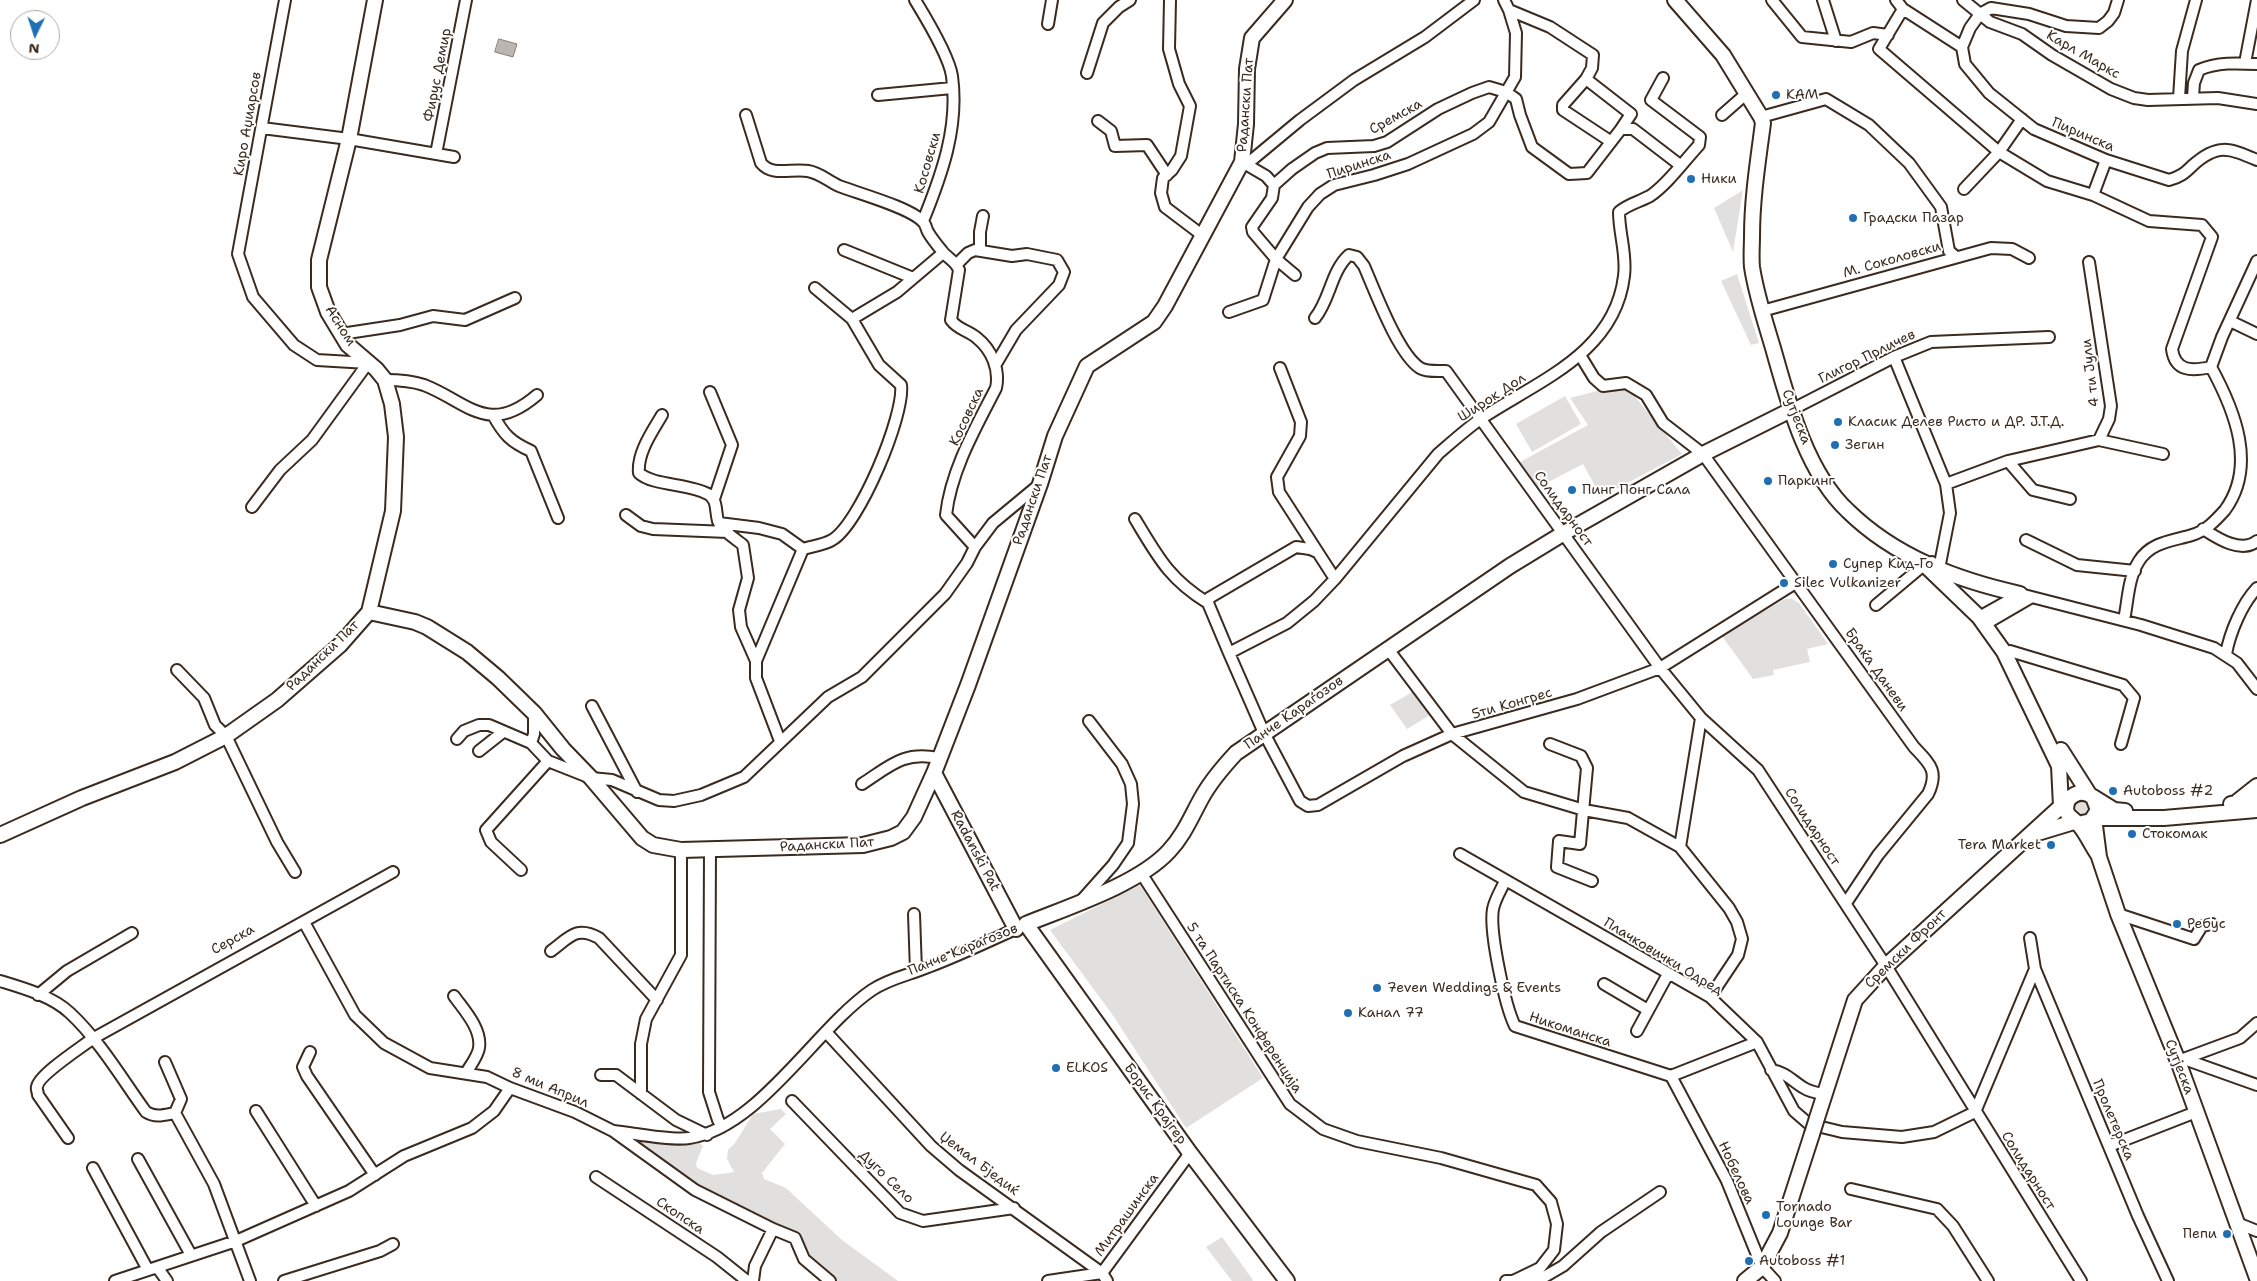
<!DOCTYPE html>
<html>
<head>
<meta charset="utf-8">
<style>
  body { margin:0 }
  #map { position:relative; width:2257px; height:1281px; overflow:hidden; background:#fff; font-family:"Shantell Sans",sans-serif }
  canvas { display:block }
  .north { position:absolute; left:10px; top:10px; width:50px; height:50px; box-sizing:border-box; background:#fff; border:1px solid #b1aaa5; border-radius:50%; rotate:184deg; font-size:14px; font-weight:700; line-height:20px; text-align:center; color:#3b2a1e }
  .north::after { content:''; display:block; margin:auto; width:18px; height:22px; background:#1f6fb2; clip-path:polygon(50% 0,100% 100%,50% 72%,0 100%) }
</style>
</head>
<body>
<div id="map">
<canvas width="2257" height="1281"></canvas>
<div class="north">N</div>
</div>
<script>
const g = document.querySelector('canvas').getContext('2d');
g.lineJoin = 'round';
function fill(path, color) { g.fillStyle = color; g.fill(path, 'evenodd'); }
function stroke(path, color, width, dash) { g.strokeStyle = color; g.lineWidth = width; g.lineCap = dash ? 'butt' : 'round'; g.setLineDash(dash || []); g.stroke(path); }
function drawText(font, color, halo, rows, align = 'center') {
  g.font = font + ' "Shantell Sans",sans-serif'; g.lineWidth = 4; g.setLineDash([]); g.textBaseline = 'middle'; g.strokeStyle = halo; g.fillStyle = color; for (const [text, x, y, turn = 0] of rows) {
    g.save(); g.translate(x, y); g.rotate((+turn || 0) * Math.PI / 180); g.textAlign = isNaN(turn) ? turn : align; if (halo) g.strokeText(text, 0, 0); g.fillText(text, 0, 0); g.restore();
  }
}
fill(new Path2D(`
  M1743 190 1733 252 1714 208Z
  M1737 274 1759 343 1751 345 1721 281Z
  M1616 386 1632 393 1682 454 1601 497 1583 464 1537 488 1520 462 1588 425 1570 398Z
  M1565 396 1581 424 1532 452 1516 424Z
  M1785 599H1792L1799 603 1828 644 1807 649 1810 662 1773 670 1774 675 1753 679 1722 636Z
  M1414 691 1430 715 1407 729 1390 705Z
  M2074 808a7 7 0 1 1 14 0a7 7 0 1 1-14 0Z
  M1140 885 1263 1078 1186 1128 1112 1014 1050 930Z
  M781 1109 786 1114 770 1129 785 1144 762 1173 764 1179 786 1188 842 1240 898 1281H836L807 1254 794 1233 713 1195 668 1168 634 1141 641 1139 655 1141H698L703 1146 696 1163 697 1168 713 1175 734 1172 727 1159 728 1150 735 1143 753 1114Z
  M1222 1237 1253 1280 1252 1281H1232L1206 1247Z`), '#e2e0de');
const water = new Path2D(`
  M499 39 517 44 513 57 495 52Z`);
fill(water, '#bcb6b3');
stroke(water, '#887e77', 1);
const street = new Path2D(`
  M285 0 238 254 253 297 294 345 317 360 368 363
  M915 0C926 18 949 56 952 76 959 127 942 174 923 221
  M1170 0 1169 49 1179 84 1190 106 1181 156 1172 170 1163 178 1161 193 1165 207 1202 235
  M1772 0 1802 37 1851 42 1873 33 1888 35
  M1823 0 1836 41
  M1896 0 1903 9 1962 47
  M1963 0 1990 22 2022 34 2052 55 2111 89 2134 98 2148 100 2218 98 2257 104
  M2118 0 2114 13 2108 21 2099 28 2066 26 2029 14 1991 8 1980 14 1970 28 1962 47 1965 64 1989 93 2034 129 2106 160 2169 180C2180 177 2185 173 2192 166 2217 143 2229 148 2257 160
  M1903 9 1879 49 1999 152 2047 181 2093 195 2149 221 2202 225 2212 237 2172 349C2175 372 2192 371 2211 367
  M1509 10 1550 27 1593 55 1592 68 1586 79
  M1048 24 1052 0
  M2245 63 2257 0
  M1087 73 1103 23 1119 7 1130 0
  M1663 78 1651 100 1700 137 1699 145C1685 160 1667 185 1650 196 1639 202 1628 204 1619 212 1619 234 1627 254 1624 276 1615 353 1538 381 1482 418 1466 429 1452 442 1438 454L1335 579 1314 601 1287 623 1229 653 1264 733 1300 801 1308 806 1318 805 1403 756 1452 734 1577 699 1660 668 1797 582
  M878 95 952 88
  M2193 97 2194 83 2199 70C2217 62 2237 63 2257 64
  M2179 98 2182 51 2196 0
  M746 115 761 163C772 177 792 168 808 171 820 173 828 181 839 186 857 193 912 208 923 222 926 224 926 229 928 232 932 239 937 245 942 251 947 258 956 261 959 270L951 320C958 330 968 330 977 338 992 350 1000 370 996 388 976 427 951 470 946 515L975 547
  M1722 115 1747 93
  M1761 117 1826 99 1869 125 1909 163 1941 207 1949 251 1955 256
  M1098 121 1111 131 1115 146 1147 145 1167 175
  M262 128 349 139 454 157
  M1610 141 1563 110V105L1586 79 1631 114 1621 129
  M436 154 466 0
  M1242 162 1266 176 1274 185 1272 198 1252 227 1253 232 1276 259 1295 275
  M1247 164 1300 120 1354 80 1425 37 1474 0
  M1274 185 1292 169 1315 153 1327 148 1374 146 1387 142 1438 109 1472 93 1489 87 1506 92 1516 99 1520 115 1532 147 1569 174 1587 173 1621 129H1633L1680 165
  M1964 189 1999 152 2022 119
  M2093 195 2106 160
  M844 250 913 278
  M980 251V232L983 216
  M957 264 968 253 975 250 1012 256 1027 254 1057 260 1064 272 1059 285 1016 330 996 364
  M1762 311 1991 248 2012 249 2029 258
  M1229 312 1263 300 1276 259 1308 207 1320 194 1334 185 1374 175 1408 164 1473 134 1489 122 1515 77 1516 33 1509 10 1504 0
  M1315 318C1330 300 1331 271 1349 255L1357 257 1364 266C1375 291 1398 354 1420 368 1426 372 1439 371 1446 371L1660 668 1701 718 1758 770 1886 966 2081 1281
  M852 319 897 292 943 253
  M2230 321 2257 334
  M341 334 400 325 433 316 465 320 515 298
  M1580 355 1594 378 1603 386 1626 383 1646 395 1663 423 1703 454 1914 747C1930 764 1939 771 1928 794L1878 855 1846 903
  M1894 357 1946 484 1950 513 1939 569
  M1280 368 1301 422 1300 436 1277 477 1279 492 1335 579
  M385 380C397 380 412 381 424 385 468 402 488 437 537 395
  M710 392 732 445 714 499
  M1791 410 1894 357 1931 342 2049 337
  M493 415C504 435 511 442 531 451L558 518
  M662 415C652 432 637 453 639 473 653 486 688 483 708 494 718 500 715 511 718 521 721 530 736 539 743 545L748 578 739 610 741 627 756 661
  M2099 440 2163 454
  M2008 461 2033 490 2070 499
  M1946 484 2008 461 2099 440 2109 419 2111 406 2089 262
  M252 507 280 470 312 440 368 363
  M626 515 641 526 653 529 728 532
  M1135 519C1158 557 1169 579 1208 603
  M719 523 759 528 782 534 803 549C812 546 824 545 832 540 859 525 905 415 901 385L879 365 852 319 815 288
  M2203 529C2217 538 2241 554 2257 541
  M2026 540 2077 565 2135 571
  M1876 605 1925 564 1932 562
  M1979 617 2020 594 2141 625 2214 648 2237 663 2257 689
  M2124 620C2128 601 2128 578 2139 561 2151 542 2172 541 2192 535 2206 531 2216 520 2225 510 2257 466 2235 411 2211 367L2222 337 2257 261
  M1984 625 2032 597
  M1388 649 1452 734 1524 792 1584 810 1628 818 1680 847 1729 908 1737 922 1742 939 1738 955 1710 997
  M2010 651 2123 685 2134 698 2121 744
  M1229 653 1208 603 1209 598 1296 547 1310 549 1317 552
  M2226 654C2230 632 2242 604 2257 588
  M177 670 204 698 215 725 226 736 277 842 295 872
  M592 706 637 792
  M457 739 464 731 479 725H489L531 743 548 761 591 778 612 780 659 800 674 801 701 795 744 777 828 697 862 677 945 594 967 563 975 547 993 523 1040 484
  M780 741 756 678V661L803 549
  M531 743 534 734V713
  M1550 744 1581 756 1587 768 1580 844 1559 841 1557 867 1592 881
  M479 751 503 732
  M862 784C890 766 903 751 938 758
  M1680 847 1701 718
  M710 849 709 1092 718 1120 722 1127
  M1460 854 1710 997 1757 1042 1794 1111 1809 1124 1842 1132 1902 1137 1934 1132 1975 1112 2035 969 2030 938
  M521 870 491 842 486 830 548 761
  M1141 873 1290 1104 1323 1129 1357 1141 1441 1158 1536 1185 1551 1202 1557 1224 1554 1250 1540 1268 1513 1281H1506
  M1505 881C1501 890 1495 899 1493 909 1489 931 1505 1006 1515 1026L1671 1076 1757 1042
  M1080 902 1113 865 1128 843 1133 804 1131 784 1122 764 1089 721
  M914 914 916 971
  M2118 914 2194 939 2202 926 2212 924
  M304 922 355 1015 384 1043 430 1068 487 1077 510 1088 575 1112 613 1131 695 1190 773 1229 755 1266 753 1281
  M551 951C569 938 576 925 599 938L657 1000
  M2035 969 2138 1216 2168 1281
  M0 981C23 988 52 996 70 1013 100 1041 122 1079 146 1112 156 1118 164 1115 175 1113
  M1604 984 1648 1010
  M38 995 67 971 132 933
  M454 996C464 1010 482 1029 479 1048 478 1056 470 1066 466 1073
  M1637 1031 1668 974
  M826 1032 931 1146 959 1170 1102 1273 1107 1281
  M310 1052 303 1067 307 1076 375 1175
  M2184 1059 2257 1085
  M2178 1061 2240 1038 2257 1023
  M165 1062 181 1099 175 1113 214 1184 250 1281
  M1771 1070C1786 1072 1792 1081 1804 1088 1810 1092 1818 1093 1824 1094
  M601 1075H616L676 1120 707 1135
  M1671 1076 1727 1181 1762 1267 1775 1281
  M641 1094V1044L646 1019 681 955V850
  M792 1101 900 1213 923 1221 1014 1208
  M256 1111 316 1206
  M614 1131C633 1133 671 1141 689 1138 758 1129 816 1028 872 990 890 978 909 975 928 967 960 955 991 940 1022 926
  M68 1138 38 1095C38 1092 36 1089 37 1087 38 1075 82 1047 92 1039L393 872
  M2109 1146 2196 1112
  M138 1159 191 1255
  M93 1168 148 1270
  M596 1177 717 1257 747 1281
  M1851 1189 1937 1209 1953 1226 1988 1281
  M2237 1223 2257 1231
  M773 1229 795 1238 804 1259 830 1281
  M157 1267 167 1281
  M1522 1277H1544L1563 1266 1601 1232 1660 1192
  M115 1281 236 1241 349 1191 404 1156 472 1128 494 1111 510 1088
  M284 1281 380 1251 393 1244
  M1048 1281 1102 1273 1190 1153`);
const secondary = new Path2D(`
  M1675 0 1723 55 1761 117 1763 123C1758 161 1752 199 1752 236 1752 246 1751 257 1752 267 1756 294 1765 321 1773 348 1788 401 1806 472 1848 511 1895 557 1957 580 2020 594
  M1927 567 1979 617 2004 652 2059 766 2061 806
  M369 612 415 622 427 627 467 652 498 678 534 713 563 749 591 778 642 838 653 845 681 850 863 845 891 838 903 832 914 817 934 773 968 685 1040 484 1055 436 1087 366 1154 322 1165 306 1242 162 1246 124 1247 69 1252 38 1285 0
  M2061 750 2089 794
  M934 773 1016 929
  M2093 797 2114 810 2125 811
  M2238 801 2257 786
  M2231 804 2257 800
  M2257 810 2164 818H2094L2099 857 2118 914 2178 1061 2257 1278
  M2078 824 2091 821 2098 810 2093 797C2084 790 2075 792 2068 800 2062 816 2072 816 2080 826 2086 833 2091 844 2097 853
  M0 835 82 798 175 762 226 736 277 700 340 645 369 612 393 511 396 437 392 404 385 380 376 369 348 345 328 312 319 287V260L349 139 375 0
  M2031 835 2074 822
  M1817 1118 1855 1000 1886 966 2068 800
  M1287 1281 1190 1153 1026 924C1068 907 1139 884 1169 851 1184 835 1191 817 1201 799 1210 782 1223 767 1236 753L1510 566 1564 533 1703 454 1791 410
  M1745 1281 1762 1267 1780 1233 1812 1134`);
stroke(street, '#3b2a1e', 14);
stroke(secondary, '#3b2a1e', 18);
stroke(street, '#fff', 10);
stroke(secondary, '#fff', 14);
const secondaryBridge = new Path2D(`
  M1812 1134 1817 1118`);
stroke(secondaryBridge, '#3b2a1e', 18, []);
stroke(secondaryBridge, '#fff', 14);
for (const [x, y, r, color] of [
  [1776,95,5,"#1f6fb2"],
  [1691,179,5,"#1f6fb2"],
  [1853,218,5,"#1f6fb2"],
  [1838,422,5,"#1f6fb2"],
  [1835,445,5,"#1f6fb2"],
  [1768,481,5,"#1f6fb2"],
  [1572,490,5,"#1f6fb2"],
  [1833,564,5,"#1f6fb2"],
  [1784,583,5,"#1f6fb2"],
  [2113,791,5,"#1f6fb2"],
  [2132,834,5,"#1f6fb2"],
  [2051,845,5,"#1f6fb2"],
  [2177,924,5,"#1f6fb2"],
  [1377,988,5,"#1f6fb2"],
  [1348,1013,5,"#1f6fb2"],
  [1056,1068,5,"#1f6fb2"],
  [1766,1215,5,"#1f6fb2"],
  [2227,1234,5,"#1f6fb2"],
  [1749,1261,5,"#1f6fb2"]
]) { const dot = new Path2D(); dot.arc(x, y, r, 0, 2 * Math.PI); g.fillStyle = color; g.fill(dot); stroke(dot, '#fff', 2); }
drawText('14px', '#3b2a1e', '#fff', [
  ["Карл Маркс",2083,55,30],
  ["Фирус Демир",438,75,-79],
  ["Радански Пат",1246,105,-86],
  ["Сремска",1396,117,-29],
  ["Киро Аџиарсов",248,124,-80],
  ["Пиринска",2083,135,23],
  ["Косовски",928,163,-74],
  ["Пиринска",1359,165,-18],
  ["М. Соколовски",1892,260,-16],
  ["Асном",340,326,58],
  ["Глигор Прличев",1867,357,-26],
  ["4 ти Јули",2091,373,-97],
  ["Широк Дол",1492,398,-33],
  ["Косовска",967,417,-65],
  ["Сутјеска",1796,417,69],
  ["Радански Пат",1033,500,-71],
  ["Солидарност",1563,509,54],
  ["Радански Пат",323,656,-44],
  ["Браќа Даневи",1876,670,55],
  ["5ти Конгрес",1512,704,-16],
  ["Панче Караѓозов",1294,713,-35],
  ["Солидарност",1812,827,57],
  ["Радански Пат",827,845,-3],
  ["Radanski Pat",975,851,62],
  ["Серска",233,940,-29],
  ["Сремски Фронт",1906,949,-44],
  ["Панче Караѓозов",963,950,-22],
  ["Плачковички Одред",1663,957,31],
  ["5 та Партиска Конференција",1244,1008,57],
  ["Никоманска",1570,1030,18],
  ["Сутјеска",2179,1067,69],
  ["8 ми Април",550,1088,23],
  ["Борис Крајгер",1155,1104,54],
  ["Пролетерска",2113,1120,67],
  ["Џемал Бједиќ",979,1164,37],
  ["Солидарност",2028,1171,58],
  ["Нобелова",1736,1173,65],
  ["Дуго Село",886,1177,44],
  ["Митрашинска",1127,1215,-54],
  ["Скопска",680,1216,34]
]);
drawText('14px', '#3b2a1e', '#fff', [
  ["КАМ",1786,95],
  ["Ники",1701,179],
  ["Градски Пазар",1863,218],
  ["Класик Делев Ристо и ДР. Ј.Т.Д.",1848,422],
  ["Зегин",1845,445],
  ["Паркинг",1778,481],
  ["Пинг Понг Сала",1582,490],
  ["Супер Кид-Го",1843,564],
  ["Silec Vulkanizer",1794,583],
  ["Autoboss #2",2123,791],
  ["Стокомак",2142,834],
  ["Tera Market",2041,845,"right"],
  ["Ребус",2187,924],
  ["7even Weddings & Events",1387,988],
  ["Канал 77",1358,1013],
  ["ELKOS",1066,1068],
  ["Tornado",1776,1207],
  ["Lounge Bar",1776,1223],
  ["Пепи",2217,1234,"right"],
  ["Autoboss #1",1759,1261]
], 'left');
</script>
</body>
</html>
